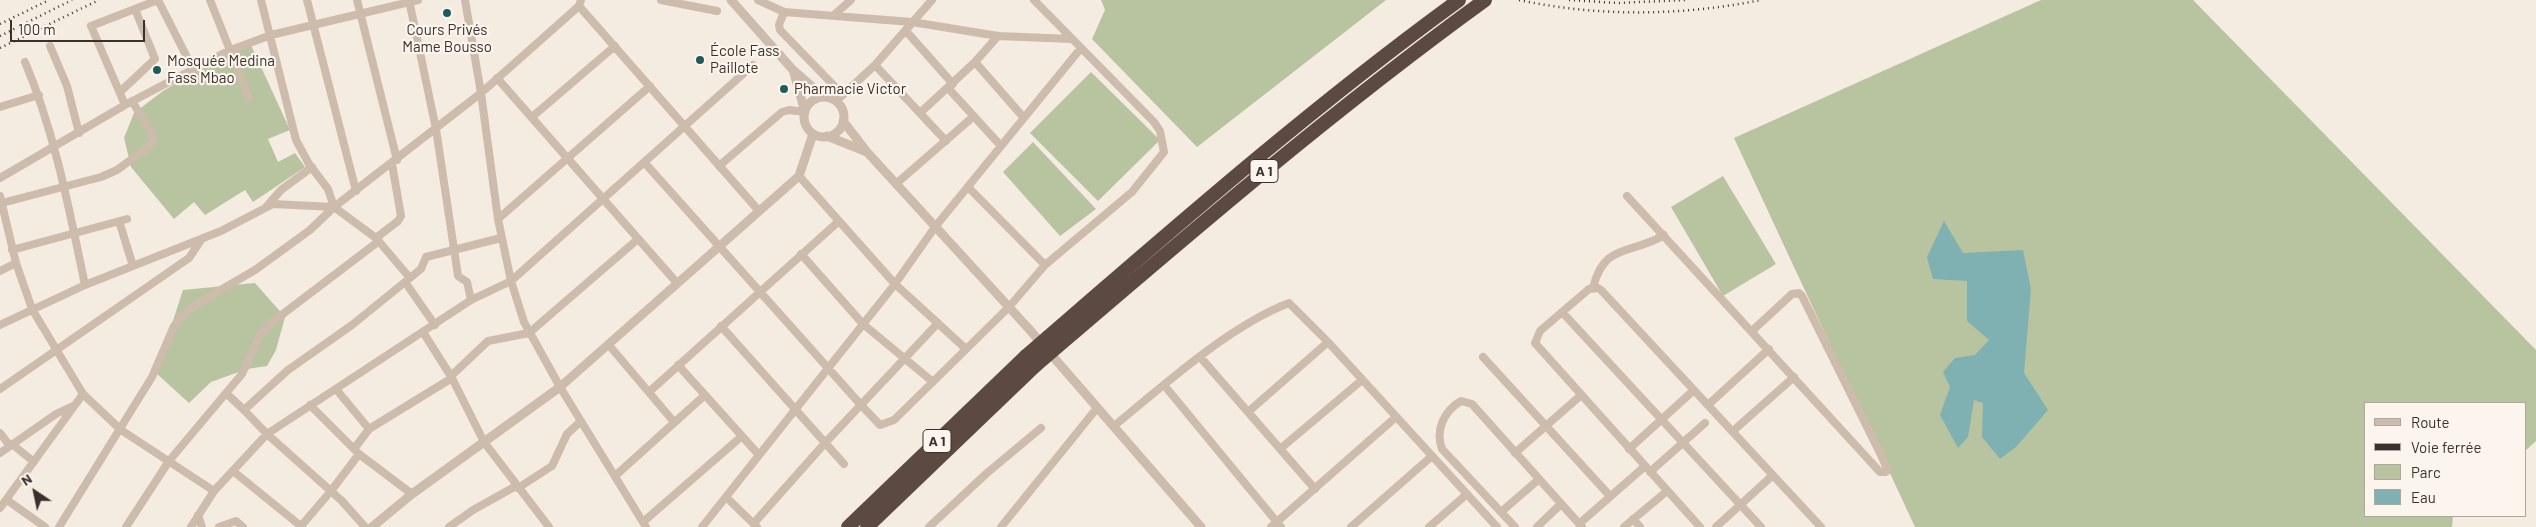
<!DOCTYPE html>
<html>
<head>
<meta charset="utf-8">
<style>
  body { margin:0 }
  #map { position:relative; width:2536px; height:527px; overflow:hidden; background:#f4ebe1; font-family:Barlow,sans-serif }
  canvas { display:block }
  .legend { position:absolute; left:2364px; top:402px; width:162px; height:115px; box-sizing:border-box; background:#fbf5ee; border:1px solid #aea6a0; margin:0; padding:6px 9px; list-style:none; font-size:15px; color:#3b302b }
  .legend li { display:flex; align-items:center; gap:10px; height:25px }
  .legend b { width:25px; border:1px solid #aea6a0 }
  .north { position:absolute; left:10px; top:467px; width:50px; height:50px; -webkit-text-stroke:4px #fbf5ee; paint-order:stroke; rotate:326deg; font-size:14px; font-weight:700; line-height:20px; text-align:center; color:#3b302b }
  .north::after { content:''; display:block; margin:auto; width:18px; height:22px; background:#3b302b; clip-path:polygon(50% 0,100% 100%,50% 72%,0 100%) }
  .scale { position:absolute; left:10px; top:20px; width:135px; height:22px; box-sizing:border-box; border:2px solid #3b302b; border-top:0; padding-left:6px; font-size:15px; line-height:18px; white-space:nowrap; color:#3b302b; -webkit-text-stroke:4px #fbf5ee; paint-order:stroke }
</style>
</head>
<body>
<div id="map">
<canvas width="2536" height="527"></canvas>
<ul class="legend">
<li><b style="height:6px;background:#cdbbac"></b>Route</li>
<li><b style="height:6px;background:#3b302b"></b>Voie ferrée</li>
<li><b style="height:14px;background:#b8c4a0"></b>Parc</li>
<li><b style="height:14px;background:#7fb0b2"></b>Eau</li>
</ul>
<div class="north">N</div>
<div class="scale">100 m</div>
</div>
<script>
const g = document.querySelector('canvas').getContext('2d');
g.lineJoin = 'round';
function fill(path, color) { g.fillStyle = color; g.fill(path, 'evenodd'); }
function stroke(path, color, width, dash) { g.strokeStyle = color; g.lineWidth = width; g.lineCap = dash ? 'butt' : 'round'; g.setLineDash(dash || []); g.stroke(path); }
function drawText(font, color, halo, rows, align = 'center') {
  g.font = font + ' Barlow,sans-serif'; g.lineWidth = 4.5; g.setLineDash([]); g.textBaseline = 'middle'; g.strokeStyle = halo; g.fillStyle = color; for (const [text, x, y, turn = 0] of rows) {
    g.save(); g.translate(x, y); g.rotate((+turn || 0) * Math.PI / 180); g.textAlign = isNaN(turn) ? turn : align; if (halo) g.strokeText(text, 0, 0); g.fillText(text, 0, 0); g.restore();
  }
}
fill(new Path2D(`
  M1101 0H1386L1197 147 1092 39 1105 10Z
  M2041 0H2193L2536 350V441L2525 451V403H2365V516H2453L2452 527H1915L1734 138Z
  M251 45 290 130 268 139 278 162 295 153 305 167 253 202 245 190 205 215 194 202 174 219 131 167 124 138 134 113 163 91 216 59Z
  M1091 72 1160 140 1098 201 1030 133Z
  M1033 142 1096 209 1060 236 1003 172Z
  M1723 176 1776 264 1723 296 1671 207Z
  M255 283 285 317 276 350 267 366 247 369 211 382 189 403 156 373 183 290Z`), '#b8c4a0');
fill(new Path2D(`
  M1944 221 1963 253 2023 250 2031 289 2024 373 2048 410 2016 447 2000 459 1982 437 1983 403 1974 400 1968 437 1958 448 1940 415 1950 387 1943 372 1955 358 1975 355 1989 340 1967 321V281L1933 279 1927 257Z`), '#7fb0b2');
stroke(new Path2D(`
  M158 0 193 69
  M210 0 249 98
  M261 0 296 140 309 164 328 189 334 207
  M307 0 356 191
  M357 0 397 160
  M409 0 436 129 458 276 467 282 471 300
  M465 0 481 93 498 219 511 281 524 322 560 387 646 527
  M661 0 717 11
  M758 0 784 12 912 22 998 36 1072 39
  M579 6 759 211
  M784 12 779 25 780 30 843 95
  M834 15 851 0
  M906 31 953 84
  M50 46 67 86 79 133
  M25 62C55 133 69 209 85 285
  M975 62 1024 118
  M875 65 946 141
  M497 78 677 283
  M948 88 1001 146
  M120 92 155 59 135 9
  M836 101 875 65 932 0
  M125 105 91 26 158 0
  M0 107 39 95
  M920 113 975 62 998 36
  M532 117 615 46
  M644 162 861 405 880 425 894 420 1009 307 1045 265 1132 192 1164 152 1160 131 1154 122 1034 0
  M719 166 782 112 789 110 805 112
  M799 176 895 284 966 349
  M0 178 125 105 228 51 271 35 418 0
  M897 183 974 116
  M968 187 1045 265
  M0 196 16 263 32 309 83 394 121 430 214 491
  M1627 196 1880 472H1886L1887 469 1882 457 1802 296 1799 293 1792 294 1752 331
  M2 203 101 177 117 170 151 145 154 140 153 136 132 101
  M267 206 281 190 312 167
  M498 219 650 86
  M119 221 133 266
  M376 238 398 221 401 216 392 164
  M12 250 127 219
  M801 254 863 324 933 382
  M0 271 16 263
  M405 282 435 325
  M1593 288C1604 242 1632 255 1664 235
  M1562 312 1761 527
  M0 325 85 285 221 231 273 204 334 207 376 238 410 278
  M721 326 844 464
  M423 332 452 378 484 442 549 527
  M608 344 674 422
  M1483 357 1610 496
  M1201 358 1315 489
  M678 365 759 455
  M451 376 488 341 529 333 638 239
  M1164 385 1281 527
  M0 389 189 258 201 240
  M336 389 369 429 452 378
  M649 392 839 221
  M226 393 244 410
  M310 405 359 454
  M1708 405 1769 349
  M1248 412 1328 342
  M1114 426C1164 385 1229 326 1289 303L1328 342 1497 527
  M1733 431 1794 377
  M0 433 10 446
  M12 444 34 462
  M354 449 369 429
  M1280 449 1362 380
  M1629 449 1694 390
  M0 453 56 414 73 406
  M1515 453 1580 396
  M233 471 302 527
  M1650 472 1705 423
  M615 476 705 395
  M518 488 552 466 567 434 581 421
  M726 497 757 527
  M7 500 45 527
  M0 508 83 394
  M1501 512 1538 480
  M198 515 202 527
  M1633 519 1640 527
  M643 522 742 436
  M754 523 825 443 938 323
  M1579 524 1644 467
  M301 526 331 491 359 454 412 494
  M59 527 152 377 174 326 184 314 195 305 255 270 310 230 334 207 481 93 579 6 581 0
  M126 527 169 461 242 374 260 335 271 323 379 241
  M191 527 214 491 267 434 244 410 288 370 352 325 421 269 426 257 501 238
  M219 527 236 521 243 527
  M365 527 342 501 267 434 471 300 511 281 753 65
  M449 527 473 510 516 486
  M702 527 895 284 935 227 1081 48
  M929 527 987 473 1041 428
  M1001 527 1097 408
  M1271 527 1396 417
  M1351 527 1432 456
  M1429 527 1467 494
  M1515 527 1442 449C1435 430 1444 411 1461 401L1472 404 1582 527
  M1537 527 1561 504
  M1624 527 1667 491
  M1700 527 1535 343 1540 331 1589 289 1598 288 1601 290 1821 527
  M1716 527 1773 475`), '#cdbbac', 8);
stroke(new Path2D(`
  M731 0 793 70 824 97
  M794 73 805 112
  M804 117a20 20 0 1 1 40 0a20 20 0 1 1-40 0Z
  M843 121 867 152 1029 329 1201 527
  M827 136 867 152
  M372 527 412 494 560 387 799 176 813 134`), '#cdbbac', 9);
stroke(new Path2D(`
  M1048 337C1182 221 1316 104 1459 0
  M1057 347C1197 227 1336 108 1485 0
  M848 527 1026 356
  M867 527 1035 366`), '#5c4a42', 14);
stroke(new Path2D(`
  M1519 0C1599 17 1681 16 1761 0
  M1569 0 1618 3 1686 0
  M0 24 49 0
  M0 36 72 0
  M0 48 99 0`), '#3b302b', 2.5, [1, 4]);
stroke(new Path2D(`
  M1026 356 1048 337
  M1035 366 1057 347`), '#5c4a42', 14);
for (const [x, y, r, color] of [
  [447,13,5,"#1f5a5e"],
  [700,60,5,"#1f5a5e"],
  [157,70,5,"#1f5a5e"],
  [784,89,5,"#1f5a5e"]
]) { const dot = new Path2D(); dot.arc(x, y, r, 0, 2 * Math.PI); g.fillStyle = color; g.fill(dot); stroke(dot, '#fbf5ee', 2); }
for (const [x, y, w] of [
  [1264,171,28],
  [937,441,28]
]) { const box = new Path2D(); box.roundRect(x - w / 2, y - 11.5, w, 23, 4); g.fillStyle = '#fbf5ee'; g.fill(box); stroke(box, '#3b302b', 1); }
drawText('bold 14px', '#3b302b', null, [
  ["A 1",1264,171],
  ["A 1",937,441]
]);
drawText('15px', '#3b302b', '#fbf5ee', [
  ["Cours Privés",447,30,"center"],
  ["Mame Bousso",447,47,"center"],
  ["École Fass",710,51],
  ["Paillote",710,68],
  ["Mosquée Medina",167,61],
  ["Fass Mbao",167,78],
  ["Pharmacie Victor",794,89]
], 'left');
</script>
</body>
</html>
